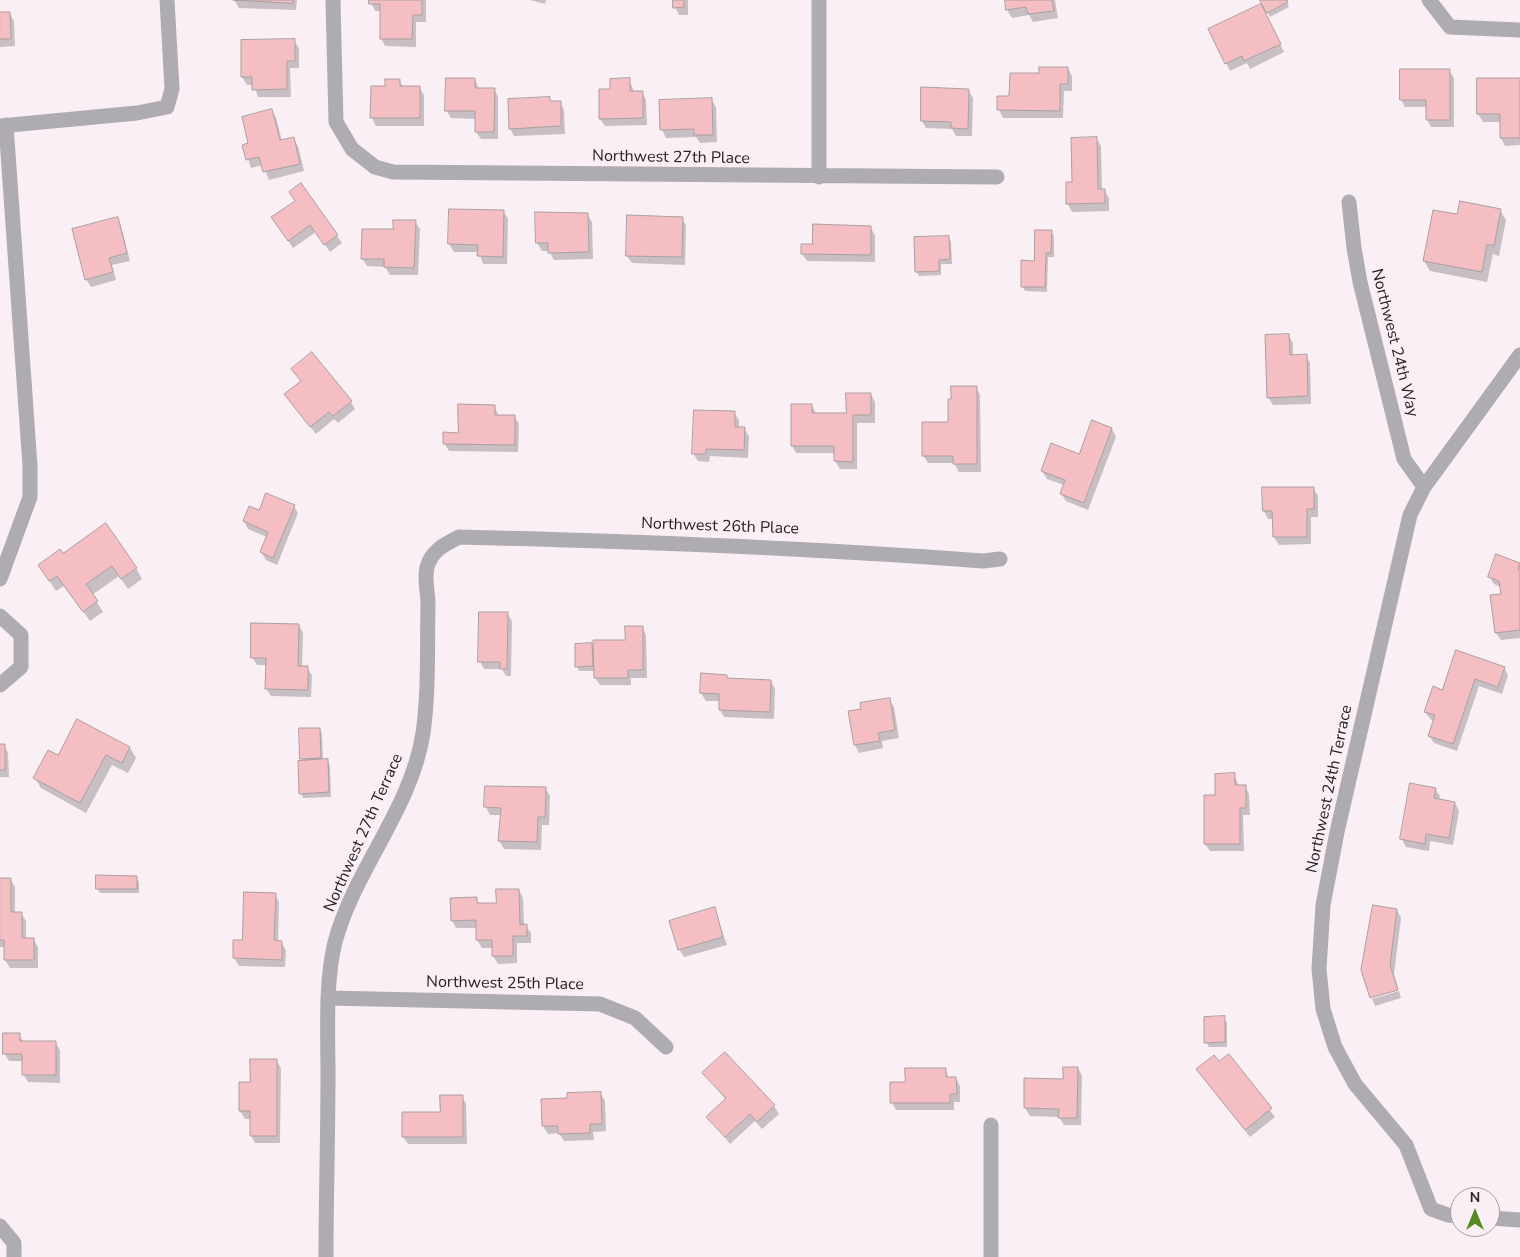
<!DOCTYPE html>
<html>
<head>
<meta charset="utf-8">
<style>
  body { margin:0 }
  #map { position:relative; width:1520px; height:1257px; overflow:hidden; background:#faeff5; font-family:"Nunito Sans",sans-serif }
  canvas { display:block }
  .north { position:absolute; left:1450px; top:1187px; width:50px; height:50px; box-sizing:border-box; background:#faeff5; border:1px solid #a59da2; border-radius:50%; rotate:0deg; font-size:14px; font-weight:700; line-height:20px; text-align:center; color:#262225 }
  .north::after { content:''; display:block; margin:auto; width:18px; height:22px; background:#568b23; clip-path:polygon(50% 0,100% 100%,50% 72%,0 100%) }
</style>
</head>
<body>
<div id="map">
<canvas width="1520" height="1257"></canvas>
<div class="north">N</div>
</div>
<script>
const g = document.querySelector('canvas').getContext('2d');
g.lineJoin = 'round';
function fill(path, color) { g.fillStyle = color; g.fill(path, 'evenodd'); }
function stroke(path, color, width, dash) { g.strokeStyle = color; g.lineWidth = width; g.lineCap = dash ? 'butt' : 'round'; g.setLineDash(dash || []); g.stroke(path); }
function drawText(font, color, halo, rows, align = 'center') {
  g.font = font + ' "Nunito Sans",sans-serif'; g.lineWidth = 4; g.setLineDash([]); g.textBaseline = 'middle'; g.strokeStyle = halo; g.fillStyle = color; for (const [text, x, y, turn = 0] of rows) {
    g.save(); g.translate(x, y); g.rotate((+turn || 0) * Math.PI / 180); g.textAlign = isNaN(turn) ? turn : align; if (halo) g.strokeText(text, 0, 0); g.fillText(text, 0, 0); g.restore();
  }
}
fill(new Path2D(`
  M234 0H297L296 10 239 8Z
  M370 0H426V22H416V47L385 46 381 38V11H375Z
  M530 0H546L545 4Z
  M675 0H688V15H679L675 7Z
  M1006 0H1055L1058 18 1033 22 1029 15 1012 18 1007 10Z
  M1261 0H1286L1289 7 1270 17Z
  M9 13 14 21 15 46 0 47V14Z
  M1265 13 1284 52 1250 69 1247 63 1230 71 1210 30Z
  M294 41 299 48V68H290L291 97H258L254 85H247L242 77Z
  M1068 68 1072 76V91H1064L1063 118H1003L999 110 1011 97 1040 74Z
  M1449 70 1454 78V127H1431L1427 119V107H1405L1401 100Z
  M475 79 479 89H494L498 97V139H481L476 132V119L451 118 447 111Z
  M629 79 634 92H642L646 100 647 125 605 126 600 119 611 90Z
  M1478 79H1520V145L1505 146 1501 138V122H1483L1478 114Z
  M399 80 403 87H419L424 95V126H376L372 118 386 87Z
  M968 90 973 98 972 136H956L952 129 926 128 922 121Z
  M549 98 551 102H560L564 110 565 134 514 136 510 128Z
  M711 99 716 107 717 142 700 143 696 137 666 138 662 130Z
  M272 111 276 118 282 141 293 138 298 146 304 171 269 180 263 165 251 168 244 146 249 144Z
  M1096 138 1101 146 1102 190H1104L1109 198V211L1072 212 1068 204 1067 184H1073Z
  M301 185 342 243 330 252 316 232 293 248 277 225 296 202Z
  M450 210 503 211 508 219 507 264H483L479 252H454L449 244Z
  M1500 210 1506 220 1499 256 1493 254 1487 282 1430 271 1424 261 1458 216Z
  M536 214H587L592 222 593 259 554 260 549 251H542L537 243Z
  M682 218 686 226 685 265 632 263 627 256Z
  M117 219 121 226 130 261 112 265 116 280 91 287 86 279Z
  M415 222 420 229 418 275H390L385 267 367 266 362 258 394 231Z
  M870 227 875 235V262L807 261 802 254 814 245Z
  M1051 231 1054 236V257H1048L1047 292 1025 291 1022 286Z
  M948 237 951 242 952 264H941V275L919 276 916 271Z
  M1288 335 1293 343V356H1306L1310 363 1311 404 1273 405 1268 397Z
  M293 369 351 402 355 409 338 423 334 419 316 434 286 395 302 382Z
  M976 387 980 395 981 472H959L954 463H928L923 455Z
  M871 395 875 402V423H857V469H840L835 461V453H796L792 445 812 406 816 413 848 414Z
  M494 406 499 416H514L519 424 518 452 449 451 444 443Z
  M734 413 739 420V429H744L749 436 748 458 710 456 709 462 698 461 693 453Z
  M1112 429 1116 437 1088 510 1066 501 1061 493 1064 485 1047 479 1042 471 1080 455Z
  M1313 488 1318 496V517H1311V544L1279 545 1274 537V519H1268L1264 511Z
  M294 506 298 513 277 565 266 560 261 552 267 537 248 529 244 521 259 511Z
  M62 555 136 568 142 579 128 589 119 576 92 595 103 612 90 621 64 586 56 591 46 576Z
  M1520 564V638L1501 640 1496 633 1501 587 1494 584 1489 576Z
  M507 613 512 621 511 676H506L502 669H484L480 661Z
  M299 625 303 633 302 668H307L312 675 311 697 271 696 266 688 267 665H257L252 657Z
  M642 627 646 635 647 678H631V685H600L595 678V671H579L577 667 592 644 595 650 626 641Z
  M1504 668 1508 675 1502 694 1479 686 1457 751 1434 743 1429 736 1434 721 1430 719 1425 712 1443 691Z
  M726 676 728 679 771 681 775 689 774 719 724 717 720 710V701H706L701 693Z
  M889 700 894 707 899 738 882 741 883 748 859 753 855 745 849 712 862 710Z
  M320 729 322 734 323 761H327L330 766 331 797 303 798 301 793 303 762 301 758Z
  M0 745H4L8 753 9 777H0Z
  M130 748 136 758 128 773 112 765 86 813 41 788 35 778 59 756Z
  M1234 775 1239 786H1245L1249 794 1250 815H1243L1244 851H1210L1205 844 1216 797Z
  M545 788 550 796 549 825H542L541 850 504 849 499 841 502 815H490L486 807Z
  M1435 789 1440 796 1439 800 1455 803 1459 811 1453 845 1430 841 1429 851 1406 847 1402 839Z
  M136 877 139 882V893H100L97 888Z
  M0 879H10L15 887V913H21L26 921V939H33L38 947V968H10L5 960V947H0Z
  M519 890 523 898 524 926H526L531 933V943H517V963L498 964 493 956V948H482L477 940V928H456L452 920 476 899 479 904H497Z
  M275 894 279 902 278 942H281L286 950 285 967 239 966 234 958 235 941H244Z
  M714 909 727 945 684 957 679 949Z
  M1397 910 1401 918 1394 974 1398 988 1371 997Z
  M1399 991 1401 998 1375 1006 1372 999Z
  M1224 1018 1227 1023V1047H1209L1206 1042Z
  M19 1035 24 1042H55L60 1050V1083L28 1082 23 1074 24 1061H9L4 1053Z
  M725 1054 774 1106 779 1114 762 1129 755 1121 730 1144 708 1117 726 1100 704 1073Z
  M1229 1056 1275 1117 1250 1137 1203 1077Z
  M276 1060 281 1068 280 1143H255L251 1135V1119H245L240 1111 251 1084Z
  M1078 1068 1082 1076 1081 1125H1064L1059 1117 1030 1116 1025 1108 1026 1080 1064 1081Z
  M945 1069 949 1078H956L960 1086V1102H954V1110H896L892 1103 907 1083Z
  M600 1093 605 1101 606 1131 593 1132 594 1140 564 1141 559 1133 548 1134 543 1126V1100H568Z
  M462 1096 466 1104 467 1144H408L403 1137 441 1113Z`), '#0003');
const building = new Path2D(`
  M233 0H293V3Z
  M369 0H422V15H413L412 39H380V4H369Z
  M673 0H684V7L673 8Z
  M1005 0H1052L1054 11 1028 14 1026 7 1006 10Z
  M1260 0H1287L1288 2 1267 13Z
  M1261 4 1281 44 1244 61 1242 56 1225 64 1208 29Z
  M0 12H10L11 39H0Z
  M295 39V61H287V89L252 90V77H241V40Z
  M1039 67H1068V84H1060V111L997 110V96H1009L1010 73H1039Z
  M1400 69H1450V120H1426V100H1400Z
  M446 78H475V88H495L494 132H475V111H445Z
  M630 78V91H643V118L599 119V89H610V79Z
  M1477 78H1520V138H1500V114H1477Z
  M385 79H400V86H420V118H370L371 86H385Z
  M921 87 969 89 968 129 951 128V122L921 121Z
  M550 97V101H561V126L509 129 508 99Z
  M712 98 713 135H694V129L660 130 659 100Z
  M272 109 280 140 294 137 300 164 263 172 259 157 246 160 242 145 248 143 242 117Z
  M1097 137 1098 189H1105V203L1066 204V182H1072L1071 138Z
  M301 183 338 235 324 245 310 225 288 241 271 217 295 201 289 192Z
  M1460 201 1501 209 1494 246 1487 244 1482 272 1423 261 1433 210 1457 214Z
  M449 209 504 210 503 257 477 256 478 245 448 244Z
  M535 212 588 213 589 252 548 253V243H536Z
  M627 215 683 217 682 257 626 256Z
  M118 217 127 253 109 258 113 272 85 280 72 229Z
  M393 220H416L414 268 384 267V259H361L362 229H393Z
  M813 224 871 226V255L801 254V244H812Z
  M1035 230H1052L1051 253H1046L1045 287H1021V260L1034 261Z
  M949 236 950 259 939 260V271L915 272 914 237Z
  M1289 334 1290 355 1307 354 1308 396 1267 398 1265 335Z
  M312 352 352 401 333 416 329 412 310 427 284 394 301 381 291 369Z
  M951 386H977V464H953V456H922V422H948V399H951Z
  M846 393H871V415H853V462L834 461V446H791V404H812V413H846Z
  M458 404 495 405V415H515V445L443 444V432L458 433Z
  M694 410 735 411V427H745L744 450 706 449V454H692Z
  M1092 420 1112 428 1084 503 1060 494 1065 480 1041 471 1051 443 1079 454Z
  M1262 487H1314V509H1307V537H1273L1272 511H1263Z
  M266 493 295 505 273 558 260 552 268 532 243 521 249 506 259 510Z
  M106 523 137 568 121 579 112 566 86 584 98 601 83 612 57 576 49 581 38 565 60 549 63 553Z
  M1496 554 1520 563 1518 570H1520V630L1495 633 1490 595 1501 594 1499 581 1488 577Z
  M479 612H508L507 669H500V662H478Z
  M251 623 299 624 298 666H308V690L265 689 266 658H251Z
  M625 626H643V670H628V678H594L593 640H625Z
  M592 643 593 666 575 667V644Z
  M1456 650 1505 667 1498 687 1475 679 1453 744 1428 736 1435 715 1424 712 1433 686 1442 690Z
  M701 673 727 675V678L771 680 770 712 719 710V694L700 693Z
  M890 698 895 730 878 733 880 741 854 745 848 711 861 709 860 703Z
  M77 719 130 747 122 763 106 755 80 803 33 778 48 750 58 755Z
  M299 728H320L321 758 300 759Z
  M0 744H5V770H0Z
  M328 759 329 792 299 794 298 761Z
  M1235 773V785H1246V808H1240V844H1204V795H1215V774Z
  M1410 783 1436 788 1434 798 1455 802 1449 838 1426 834 1425 844 1400 839Z
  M485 786 546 787 545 817H538L537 842 498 841 501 808 484 807Z
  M96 875 137 876V889H96Z
  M0 878H11V912H22V938H34V960H4V940H0Z
  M496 889H519L520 925 527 924V936H513V956H492V940H476V920L451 921 450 898 477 897V903H496Z
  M244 892 276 893 274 940 282 941V960L233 958V940H242Z
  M1373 905 1397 909 1390 965 1398 990 1370 998 1361 970Z
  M715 907 723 937 678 950 669 921Z
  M1225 1016V1042L1204 1043V1017Z
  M3 1033H20V1041H56V1075H22V1054H3Z
  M725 1052 775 1105 757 1122 750 1114 725 1137 706 1117 726 1098 702 1073Z
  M1229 1054 1272 1108 1245 1130 1196 1069 1214 1055 1219 1061Z
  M250 1059H277V1136H250V1111H239V1082H250Z
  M1063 1067H1078L1077 1118H1058L1059 1109 1024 1108V1078L1063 1079Z
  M905 1068H946V1077H956L957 1094H950V1103H890V1082H905Z
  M601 1092 602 1124H590V1133L558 1134V1126H542L541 1099 567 1098V1093Z
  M440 1095H463V1137H402V1112H440Z`);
fill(building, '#f5bec3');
stroke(building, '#aa9fa0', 1);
stroke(new Path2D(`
  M333 0 336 122 352 149 375 167 393 172 997 177
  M1429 0 1450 27 1520 30
  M0 126 137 113 167 107 172 89 167 0
  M819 177V0
  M1349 202 1354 248 1360 282 1404 459 1424 487
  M0 579 30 497V466L6 125
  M0 616 21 635V667L0 685
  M328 998 600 1004 635 1018 666 1047
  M991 1125V1257
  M1460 1216 1448 1215 1431 1209 1406 1145 1355 1084 1335 1047 1323 1009 1319 969 1323 905 1337 832 1410 515 1424 487 1520 355
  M1490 1218 1520 1220
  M0 1226 14 1243V1257
  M326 1257C326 1196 328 1136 328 1075 328 1034 325 982 335 942 355 868 411 810 423 733 429 691 427 647 428 604 428 592 424 579 427 567 432 550 445 544 459 537 634 541 809 548 983 561L1000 559`), '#aeacb0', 15);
drawText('16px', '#262225', '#faeff5', [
  ["Northwest 27th Place",671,158,1],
  ["Northwest 24th Way",1394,343,76],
  ["Northwest 26th Place",720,527,2],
  ["Northwest 24th Terrace",1330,789,-78],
  ["Northwest 27th Terrace",364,833,-66],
  ["Northwest 25th Place",505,984,1]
]);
</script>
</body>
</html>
